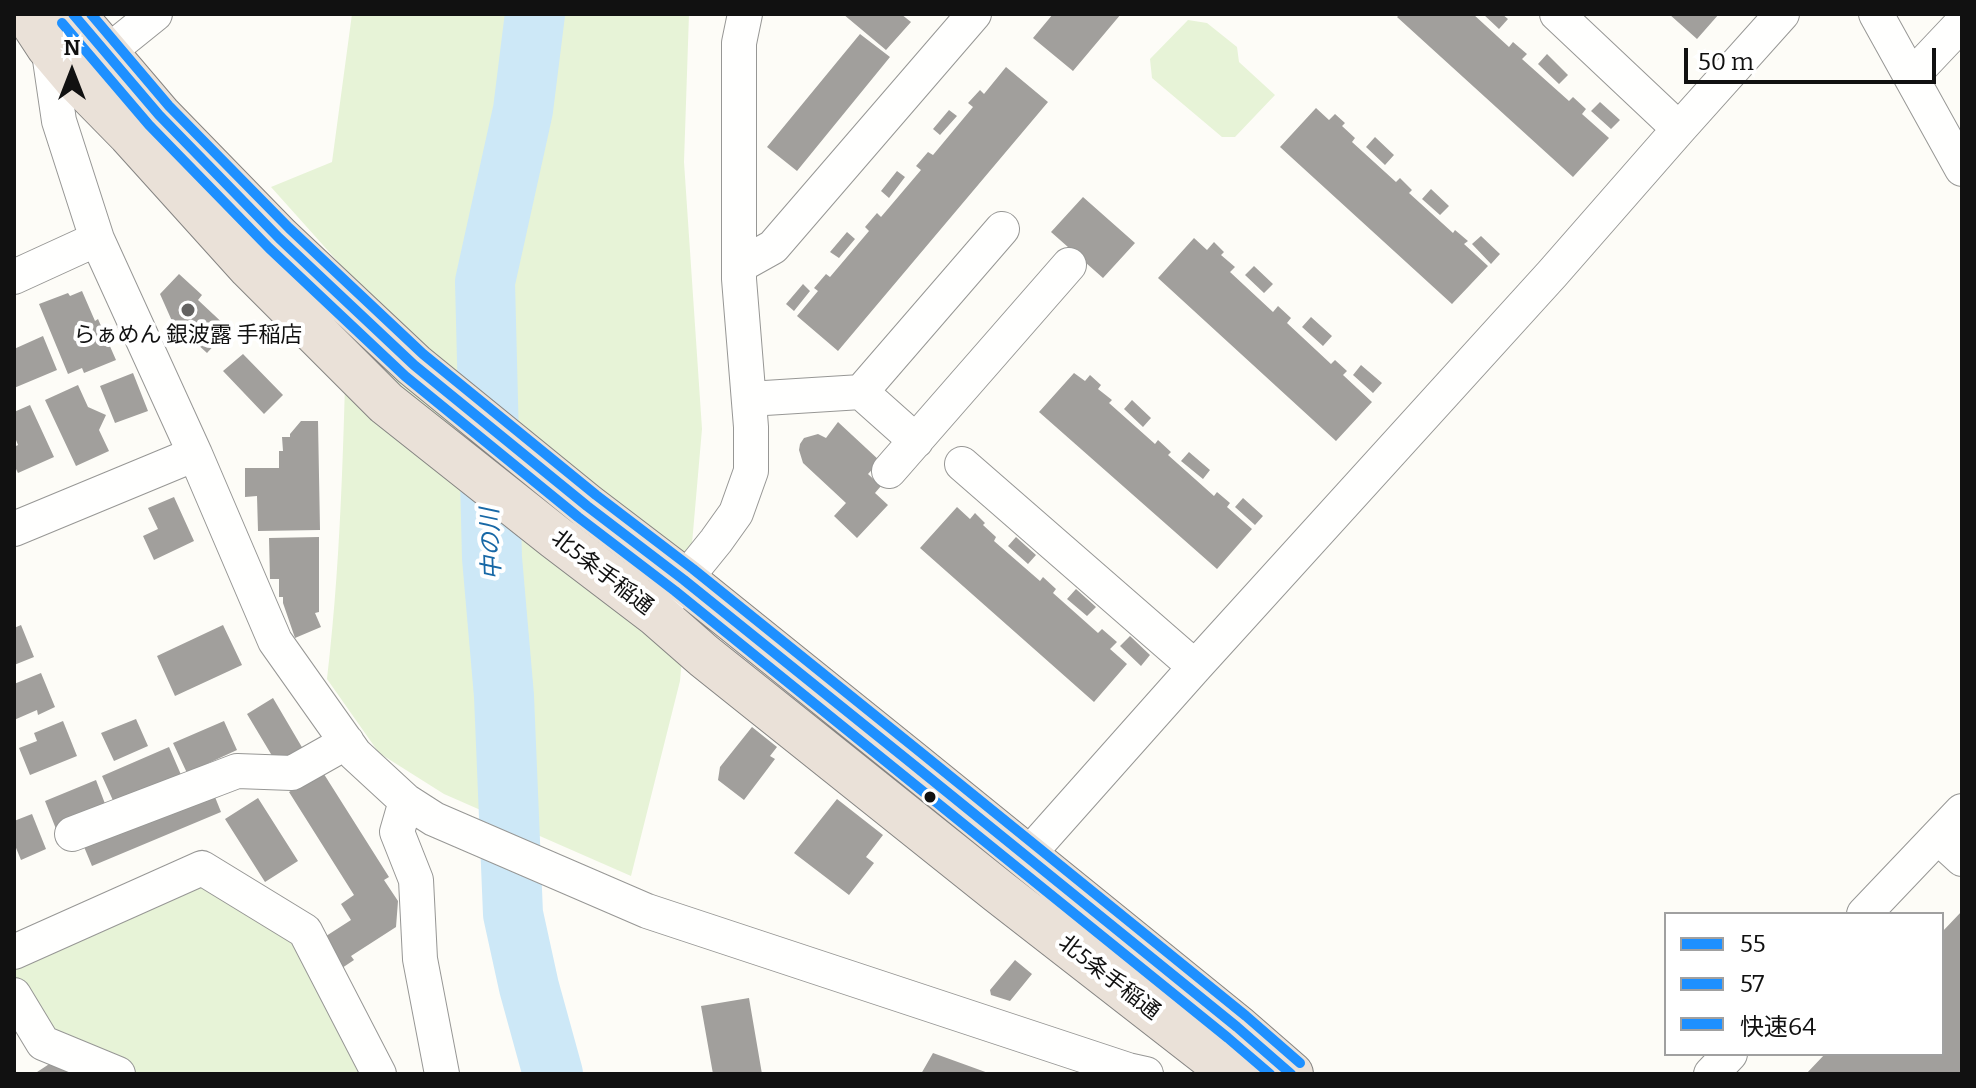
<!DOCTYPE html>
<html>
<head>
<meta charset="utf-8">
<style>
  body { margin:0 }
  #map { position:relative; width:1976px; height:1088px; overflow:hidden; background:#fdfcf7; font-family:Bitter,"Noto Sans JP",serif }
  canvas { display:block }
  .frame { position:absolute; inset:0; border:16px solid #111; pointer-events:none }
  .legend { position:absolute; left:1664px; top:912px; width:280px; height:144px; box-sizing:border-box; background:#fff; border:2px solid #a0a0a0; margin:0; padding:10px 14px; list-style:none; font-size:24px; color:#111 }
  .legend li { display:flex; align-items:center; gap:16px; height:40px }
  .legend b { width:40px; border:2px solid #a0a0a0 }
  .north { position:absolute; left:32px; top:32px; width:80px; height:80px; -webkit-text-stroke:6px #fff; paint-order:stroke; rotate:0deg; font-size:22px; font-weight:700; line-height:32px; text-align:center; color:#111 }
  .north::after { content:''; display:block; margin:auto; width:28px; height:36px; background:#111; clip-path:polygon(50% 0,100% 100%,50% 72%,0 100%) }
  .scale { position:absolute; left:1684px; top:48px; width:252px; height:36px; box-sizing:border-box; border:4px solid #111; border-top:0; padding-left:10px; font-size:24px; line-height:28px; white-space:nowrap; color:#111; -webkit-text-stroke:6px #fff; paint-order:stroke }
</style>
</head>
<body>
<div id="map">
<canvas width="1976" height="1088"></canvas>
<div class="frame"></div>
<ul class="legend">
<li><b style="height:10px;background:#1e90ff"></b>55</li>
<li><b style="height:10px;background:#1e90ff"></b>57</li>
<li><b style="height:10px;background:#1e90ff"></b>快速64</li>
</ul>
<div class="north">N</div>
<div class="scale">50 m</div>
</div>
<script>
const g = document.querySelector('canvas').getContext('2d');
g.lineJoin = 'round';
function fill(path, color) { g.fillStyle = color; g.fill(path, 'evenodd'); }
function stroke(path, color, width, dash) { g.strokeStyle = color; g.lineWidth = width; g.lineCap = dash ? 'butt' : 'round'; g.setLineDash(dash || []); g.stroke(path); }
function drawText(font, color, halo, rows, align = 'center') {
  g.font = font + ' Bitter,"Noto Sans JP",serif'; g.lineWidth = 8; g.setLineDash([]); g.textBaseline = 'middle'; g.strokeStyle = halo; g.fillStyle = color; for (const [text, x, y, turn = 0] of rows) {
    g.save(); g.translate(x, y); g.rotate((+turn || 0) * Math.PI / 180); g.textAlign = isNaN(turn) ? turn : align; if (halo) g.strokeText(text, 0, 0); g.fillText(text, 0, 0); g.restore();
  }
}
fill(new Path2D(`
  M352 14H689L684 162 702 429 680 681 631 876 444 794 379 753 327 679C343 544 344 408 348 273L271 187 332 162Z
  M1188 20 1207 23 1237 47 1239 62 1275 95 1235 137H1222L1152 78 1150 59Z
  M202 881 295 937 370 1074H77L14 978V964Z`), '#e7f3d7');
stroke(new Path2D(`
  M535 14 523 110 485 282 492 558 504 696 513 914 529 987 553 1074`), '#cde8f7', 60);
fill(new Path2D(`
  M843 14H901L911 22 886 50Z
  M1053 14H1121L1073 71 1033 38Z
  M1400 14H1473L1509 47 1513 42 1527 54 1522 59 1569 101 1573 97 1586 109 1582 114 1609 138 1573 177 1397 17Z
  M1483 14H1502L1508 19 1499 29Z
  M1669 14H1719L1697 39Z
  M860 34 890 57 797 171 767 147Z
  M1547 54 1568 75 1559 84 1538 64Z
  M1006 67 1048 102 838 351 797 316 818 291 814 288 826 274 830 277 869 231 865 227 877 213 881 217 921 170 916 166 928 152 933 155 973 107 968 103 980 90 984 94Z
  M1600 102 1620 120 1611 129 1591 111Z
  M1316 108 1329 120 1335 114 1345 123 1342 126 1355 138 1352 142 1396 182 1400 178 1412 190 1409 193 1453 233 1455 230 1468 241 1464 244 1488 266 1452 304 1280 147Z
  M949 110 957 116 940 135 933 129Z
  M1375 137 1394 155 1385 165 1366 147Z
  M897 171 905 177 889 198 881 191Z
  M1431 189 1449 206 1440 215 1422 199Z
  M1083 197 1135 243 1103 278 1051 232Z
  M847 232 855 239 839 258 830 252Z
  M1481 236 1500 254 1491 264 1472 244Z
  M1194 238 1207 250 1214 242 1224 252 1221 255 1235 267 1230 272 1273 312 1278 306 1291 318 1287 323 1331 364 1335 360 1347 371 1343 375 1372 402 1336 441 1158 278Z
  M1254 266 1273 284 1264 293 1245 275Z
  M179 274 202 295 198 300 229 329 207 353 172 321 160 294Z
  M803 284 810 291 794 311 786 304Z
  M82 291 95 321 98 319 116 360 84 373 82 368 68 374 39 304 68 293 70 296Z
  M1311 317 1332 336 1323 346 1302 327Z
  M43 336 57 370 14 388V349Z
  M243 354 283 395 264 414 223 371Z
  M1361 365 1382 383 1373 393 1353 375Z
  M133 373 148 411 115 423 100 386Z
  M1074 373 1085 381 1090 375 1101 385 1098 389 1112 400 1109 403 1155 444 1158 440 1171 452 1168 455 1214 496 1217 492 1230 503 1227 507 1252 529 1217 569 1039 412Z
  M78 385 88 407 106 415 99 430 109 451 76 466 45 400Z
  M1132 400 1151 418 1143 427 1124 409Z
  M30 405 54 457 18 473 14 465V447L18 445 14 435V412Z
  M301 421H318L320 530 258 531 257 496 245 497V468H279V451H283L282 437H290V434Z
  M838 422 880 461 868 474 881 486 875 493 888 505 857 538 834 516 846 503 803 463 799 450 800 444 804 438 818 434 826 438Z
  M1189 452 1210 470 1203 479 1181 461Z
  M174 497 194 541 154 560 143 536 158 529 148 508Z
  M1243 498 1263 516 1255 525 1235 507Z
  M957 507 970 519 975 513 985 523 983 525 996 537 994 541 1040 581 1043 577 1056 589 1053 593 1098 633 1102 629 1117 642 1110 649 1127 664 1094 702 920 548Z
  M319 537V612L315 613 321 627 295 638 283 603V597H279V579H270L269 538Z
  M1016 537 1036 555 1028 564 1008 546Z
  M1076 589 1096 607 1087 616 1067 599Z
  M21 625 34 657 14 665V628Z
  M223 625 242 665 175 696 157 656Z
  M1130 636 1150 655 1141 666 1120 646Z
  M41 673 55 707 38 715 37 710 14 720V684Z
  M273 698 303 749 277 764 247 714Z
  M136 719 148 746 114 761 101 733Z
  M63 721 77 756 30 775 19 748 37 741 34 733Z
  M224 721 237 750 187 773 173 743Z
  M752 727 777 747 770 756 775 759 744 800 718 780 720 767Z
  M169 747 182 777 115 805 102 776Z
  M322 771 389 877 384 880 398 901 396 927 351 956 354 960 342 968 323 938 351 920 341 904 354 895 289 792Z
  M96 780 107 809 56 829 45 801Z
  M211 787 221 812 92 866 82 842Z
  M258 798 298 861 265 882 225 819Z
  M837 799 883 835 866 857 874 863 849 895 794 853Z
  M32 814 46 849 21 860 14 843V821Z
  M1962 911V1074H1806L1825 1054H1942V932Z
  M1015 960 1032 974 1010 1001 991 995 990 990Z
  M749 998 762 1074H713L701 1006Z
  M933 1053 991 1074H921Z
  M60 1057 70 1074H34Z`), '#a19f9c');
const minor = new Path2D(`
  M1557 14 1679 129
  M1876 14 1962 169
  M48 46 59 121 97 239 195 454 275 641 355 754 406 801 434 819 647 911 1128 1070 1146 1074
  M88 68 155 14
  M1911 77 1962 23
  M739 266 773 247 974 14
  M14 277 97 239
  M861 392 916 441
  M749 399 861 392 1002 229
  M962 464 1195 667
  M889 471 1069 265
  M14 529 195 454
  M669 599 716 541 736 513 751 471V427L739 279V43L745 14
  M406 801 397 832 416 880 420 959 442 1074
  M72 834 237 771 292 773 347 742
  M1938 837 1962 859
  M1026 857 1195 667 1552 274 1679 129 1782 14
  M1864 914 1962 811
  M14 952 202 868 305 931 379 1074
  M14 995 43 1043 118 1074
  M1711 1074 1730 1054`);
const highway = new Path2D(`
  M27 14 48 46 75 78 130 134 250 267 386 403 555 537 656 614 704 656 998 891 1233 1074
  M73 14 159 115 279 238 414 365 587 506 684 580 910 762 1237 1027 1291 1074`);
stroke(minor, '#979795', 36);
stroke(highway, '#858482', 46);
stroke(minor, '#fffffe', 34);
stroke(highway, '#eae1d8', 44);
stroke(new Path2D(`
  M73 14 159 115 279 238 414 365 587 506 684 580 910 762 1237 1027 1291 1074`), '#1e90ff', 10);
stroke(new Path2D(`
  M62 23 149 125 269 248 405 376 578 517 675 591 1228 1038 1270 1074`), '#1e90ff', 10);
stroke(new Path2D(`
  M91 14 169 106 289 228 423 354 596 495 693 569 919 751 1246 1016 1300 1063`), '#1e90ff', 10);
for (const [x, y, r, color] of [
  [188,310,8,"#646362"],
  [930,797,7,"#111"]
]) { const dot = new Path2D(); dot.arc(x, y, r, 0, 2 * Math.PI); g.fillStyle = color; g.fill(dot); stroke(dot, '#fff', 3); }
drawText('22px', '#111', '#fff', [
  ["らぁめん 銀波露 手稲店",188,336]
]);
drawText('22px', '#111', '#fff', [
  ["北5条手稲通",602,573,38],
  ["北5条手稲通",1109,978,38]
]);
drawText('italic 24px', '#1768a6', '#fff', [
  ["中の川",492,544,-92]
]);
</script>
</body>
</html>
